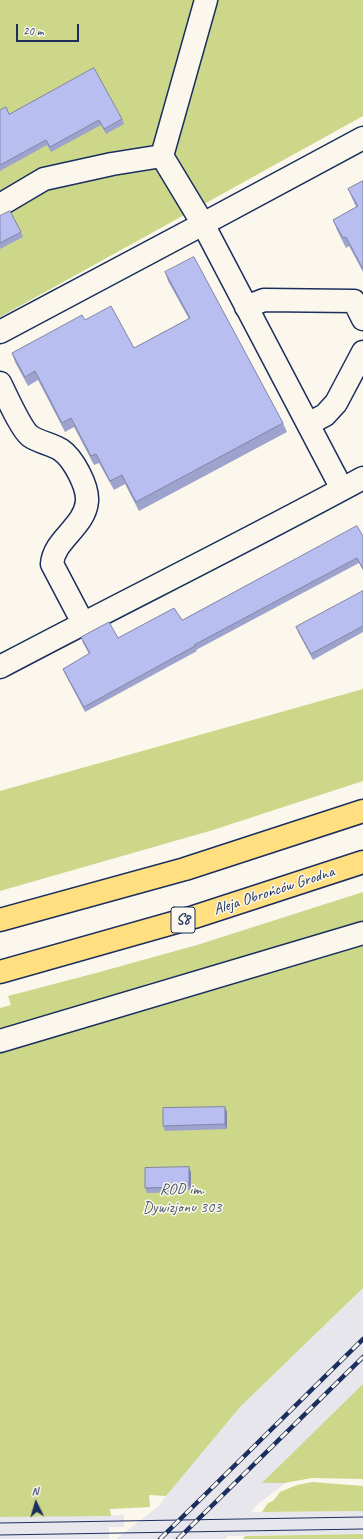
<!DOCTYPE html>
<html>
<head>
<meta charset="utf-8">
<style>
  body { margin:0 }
  #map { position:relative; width:363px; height:1539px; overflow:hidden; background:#fbf7ec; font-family:Caveat,sans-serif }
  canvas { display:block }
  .north { position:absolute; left:16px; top:1483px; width:40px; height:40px; -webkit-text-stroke:3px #fbf7ec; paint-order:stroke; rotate:355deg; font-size:11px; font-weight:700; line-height:16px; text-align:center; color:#1b2f5e }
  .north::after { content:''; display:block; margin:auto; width:14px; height:18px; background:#1b2f5e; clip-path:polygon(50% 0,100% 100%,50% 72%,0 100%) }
  .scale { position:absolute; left:16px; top:24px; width:63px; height:18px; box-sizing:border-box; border:2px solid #1b2f5e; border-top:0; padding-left:5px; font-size:12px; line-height:14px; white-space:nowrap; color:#1b2f5e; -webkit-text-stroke:3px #fbf7ec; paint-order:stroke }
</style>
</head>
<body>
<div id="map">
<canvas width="363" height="1539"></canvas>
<div class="north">N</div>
<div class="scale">20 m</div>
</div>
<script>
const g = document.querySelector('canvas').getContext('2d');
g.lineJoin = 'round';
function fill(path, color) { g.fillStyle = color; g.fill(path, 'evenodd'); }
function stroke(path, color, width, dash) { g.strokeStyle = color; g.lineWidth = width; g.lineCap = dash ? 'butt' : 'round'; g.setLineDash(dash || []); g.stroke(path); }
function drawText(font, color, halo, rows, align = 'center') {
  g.font = font + ' Caveat,sans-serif'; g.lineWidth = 3; g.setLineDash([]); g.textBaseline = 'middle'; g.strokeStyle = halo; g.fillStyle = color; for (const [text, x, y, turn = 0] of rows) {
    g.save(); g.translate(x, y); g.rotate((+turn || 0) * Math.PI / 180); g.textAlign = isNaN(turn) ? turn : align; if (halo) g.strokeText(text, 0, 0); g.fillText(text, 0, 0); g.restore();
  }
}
fill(new Path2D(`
  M363 1288V1412L336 1457 284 1484 257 1505 251 1512 363 1511V1534L228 1536 225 1539H116L159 1506 172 1488 240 1407Z
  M124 1515V1527H109V1539H0V1517Z`), '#e7e6ed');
fill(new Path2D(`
  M0 0H363V116L0 317Z
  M363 689V781L213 830 0 891V791Z
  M363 892V927L232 963 227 962 147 984 142 990 0 1035V1008L11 1005 8 996 96 973 197 945Z
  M363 942V1288L240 1407 166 1496 149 1495 150 1507 110 1509 111 1516 0 1517V1049Z
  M363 1384V1479L312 1478 284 1483H262Z
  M312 1482 363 1486V1511L262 1512 268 1503 273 1501 280 1492 297 1485Z
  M363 1534V1539H243L245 1536Z`), '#ccd78a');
const minor = new Path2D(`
  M162 156 206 0
  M0 205 44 179 112 164 162 156 203 224 0 332
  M246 307 264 300 354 301 363 319
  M0 383C6 395 21 429 30 436 38 442 52 444 61 450 73 458 88 486 87 501 85 527 54 539 52 564L83 623
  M308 424 325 415 336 403 363 352
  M342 489 203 224 363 138
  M0 667C121 603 243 543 363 478
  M0 1041 363 933`);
const highway = new Path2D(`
  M0 920 185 869 363 811
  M0 972 194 917 363 862`);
stroke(minor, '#1b2f5e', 25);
stroke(highway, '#1b2f5e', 25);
stroke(minor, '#fbf7ec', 22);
stroke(highway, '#ffdf80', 22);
stroke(new Path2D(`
  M0 1523 363 1517
  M0 1535 363 1529`), '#1b2f5e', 1);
const rail = new Path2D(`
  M160 1539 363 1339
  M178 1539 363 1357`);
stroke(rail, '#1b2f5e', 4.5);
stroke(rail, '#fbf7ec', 3, [9]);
fill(new Path2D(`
  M0 110 9 114 122 119 124 124 106 134 101 125 51 152 47 145 0 171Z
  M363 181V272L349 246 346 248 337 230 333 220 356 207 348 189Z
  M0 216 21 232 23 237 0 249Z
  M165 272 283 423 287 432 139 511 125 484 114 490 99 463 94 465 74 427 65 432 38 380 28 386 15 362 12 353 85 320 134 348 189 319 168 281Z
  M363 536V570L359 563 196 650 197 651 85 712 65 674 63 669 89 654 83 643 81 637 118 638 182 620Z
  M363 591V632L313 660 298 632 296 627Z
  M227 1112V1129L165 1131 163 1126Z
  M191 1172V1190H182V1192L147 1193 145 1188Z`), '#9ea3ce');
fill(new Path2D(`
  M225 1107 227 1112V1129L225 1124Z
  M189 1167 191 1172V1190L189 1185Z`), '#8185a8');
const building = new Path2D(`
  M94 68 122 119 104 129 99 120 50 147 46 140 0 165V110L6 107 9 114Z
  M363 181V269L346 237 343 238 333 220 358 206 348 189Z
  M10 211 21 232 0 243V216Z
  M194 257 283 423 136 502 122 475 110 481 96 454 91 456 71 418 62 423 35 371 25 377 12 353 82 315 85 320 111 306 134 348 190 318 165 272Z
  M357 526 363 536V569L357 558 194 645 195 646 84 707 63 669 90 653 81 637 109 622 118 638 174 608 182 620Z
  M363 591V626L311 654 296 627Z
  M225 1107V1124L163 1126V1108Z
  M189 1167V1185H180V1187L145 1188V1168Z`);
fill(building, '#b8bef0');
stroke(building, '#8185a8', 1);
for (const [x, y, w] of [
  [183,920,24]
]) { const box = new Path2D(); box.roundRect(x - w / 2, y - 13, w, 26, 3); g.fillStyle = '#fbf7ec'; g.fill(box); stroke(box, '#1b2f5e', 1); }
drawText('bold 15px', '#1b2f5e', null, [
  ["S8",183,920]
]);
drawText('16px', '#1b2f5e', '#fbf7ec', [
  ["Aleja Obrońców Grodna",274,891,-18]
]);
drawText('16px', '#475969', '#fbf7ec', [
  ["ROD im.",182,1190],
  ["Dywizjonu 303",182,1208]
]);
</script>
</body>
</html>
